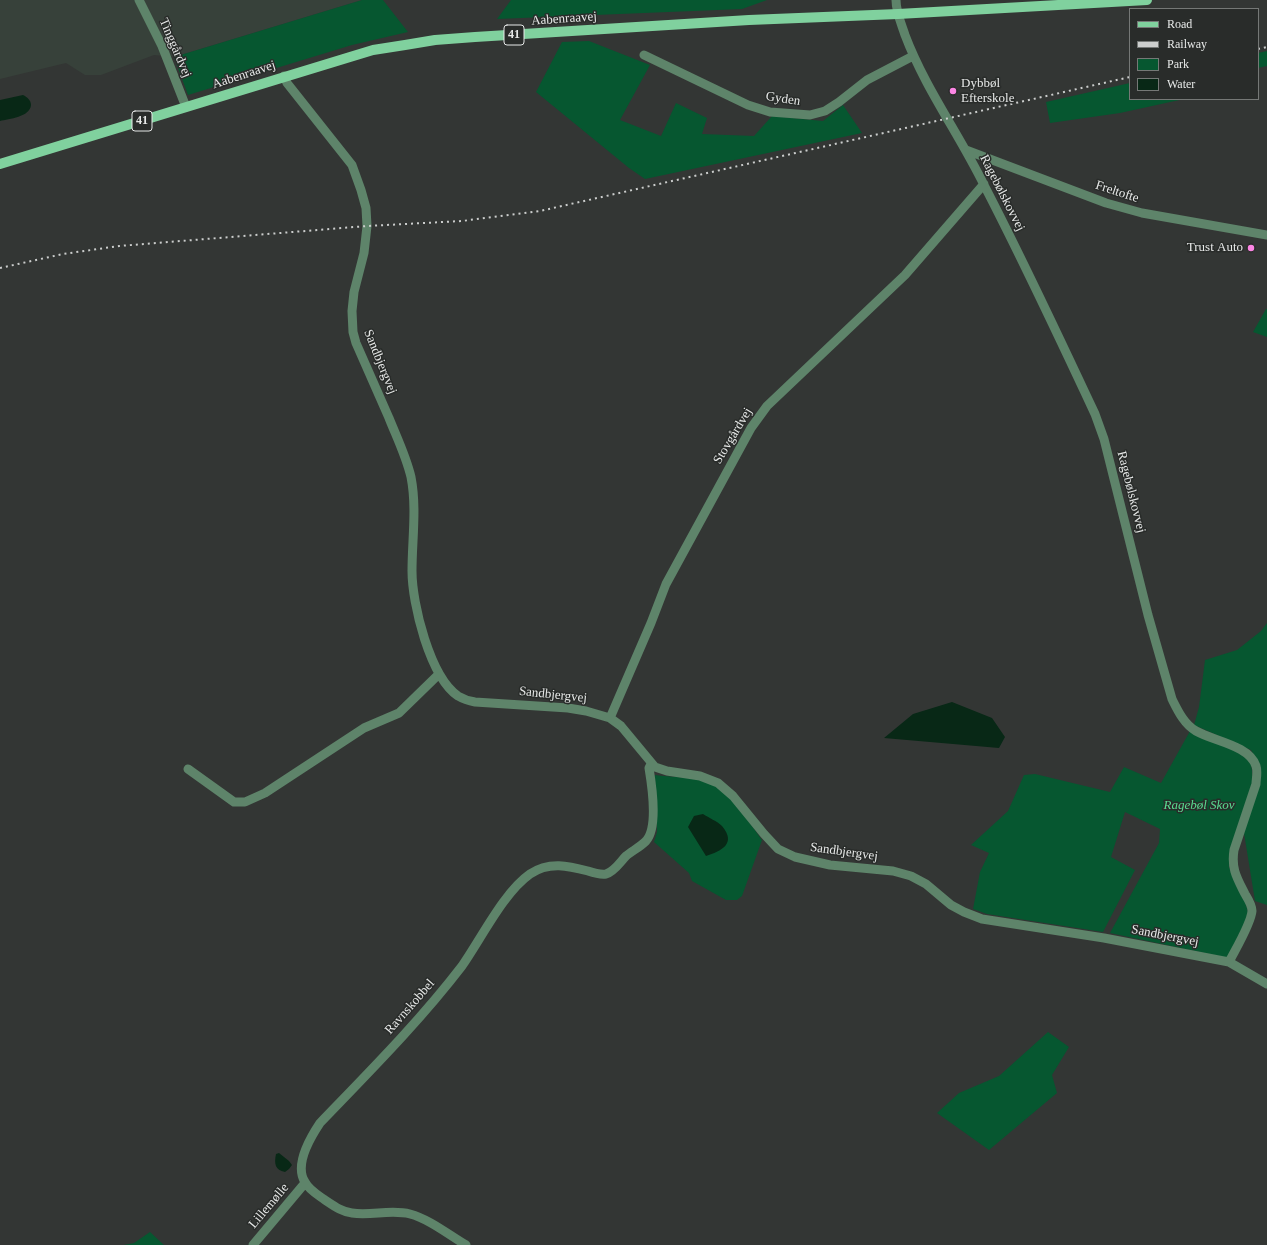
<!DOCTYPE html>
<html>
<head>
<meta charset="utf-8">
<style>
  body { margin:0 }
  #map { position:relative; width:1267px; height:1245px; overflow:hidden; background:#333634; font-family:Georgia,serif }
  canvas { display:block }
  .legend { position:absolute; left:1129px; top:8px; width:130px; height:92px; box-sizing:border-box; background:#292c2a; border:1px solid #757876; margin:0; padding:5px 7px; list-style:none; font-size:12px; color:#e7e9e8 }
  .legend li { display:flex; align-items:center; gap:8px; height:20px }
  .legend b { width:20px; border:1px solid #757876 }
</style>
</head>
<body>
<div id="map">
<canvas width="1267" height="1245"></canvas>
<ul class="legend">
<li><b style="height:5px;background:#80d19e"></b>Road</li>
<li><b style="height:5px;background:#cccecd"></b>Railway</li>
<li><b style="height:11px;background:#065730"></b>Park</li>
<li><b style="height:11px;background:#082816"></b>Water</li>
</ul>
</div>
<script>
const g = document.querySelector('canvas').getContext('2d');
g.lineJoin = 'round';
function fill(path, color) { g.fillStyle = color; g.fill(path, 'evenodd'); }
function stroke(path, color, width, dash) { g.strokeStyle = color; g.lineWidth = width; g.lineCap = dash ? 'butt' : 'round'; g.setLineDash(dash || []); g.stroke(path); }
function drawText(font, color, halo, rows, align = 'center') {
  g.font = font + ' Georgia,serif'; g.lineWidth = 3; g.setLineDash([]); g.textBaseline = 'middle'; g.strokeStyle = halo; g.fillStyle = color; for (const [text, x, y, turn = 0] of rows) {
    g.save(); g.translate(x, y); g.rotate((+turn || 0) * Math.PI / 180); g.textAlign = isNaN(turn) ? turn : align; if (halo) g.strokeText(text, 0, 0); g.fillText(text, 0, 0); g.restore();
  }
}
fill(new Path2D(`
  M0 0H362L174 57 154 55 101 75H85L66 63 0 79Z`), '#37413a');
fill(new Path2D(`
  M362 0H383L408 32 352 45 188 95 174 57Z
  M511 0H767L742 9 497 19Z
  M589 41 650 65 620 120 661 136 676 103 707 118 702 134 754 136 772 116 823 121 843 105 862 133 645 179 629 168 536 92 562 42Z
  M1267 51V66L1258 68V53Z
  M1130 83V99H1184L1120 113 1050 123 1046 102Z
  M1266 309H1267V337L1253 332Z
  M1267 623V905L1255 901 1244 833 1260 766 1251 750 1194 725 1199 707 1205 660 1237 650 1261 631Z
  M1190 731 1238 752 1251 762 1253 780 1229 858V867L1243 894 1248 912 1245 923 1228 958 1110 933 1159 843 1160 829 1125 812 1111 857 1135 870 1103 932 987 914 973 909 980 872 989 853 971 845 1008 811 1024 775 1035 774 1110 792 1124 767 1161 783Z
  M655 775C671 777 689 777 705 781 727 786 749 822 762 840L742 896 737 900H726L692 881 689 873 654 842 657 832Z
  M1048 1032 1069 1047 1052 1075 1057 1093 989 1150 937 1113 959 1093 999 1076Z
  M150 1232 164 1245H124L134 1243Z`), '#065730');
fill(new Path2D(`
  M23 95C27 97 31 100 31 105 30 117 9 119 0 121V100Z
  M952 702 992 718 1005 737 999 748 884 738 913 714Z
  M703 814C709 818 717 821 722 826 737 844 721 851 706 856L688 827 694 816Z
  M279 1153 289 1161 292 1165 289 1169 285 1172C275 1170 274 1164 276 1154Z`), '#082816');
stroke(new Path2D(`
  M139 0 162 46 186 107
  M896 0C896 12 901 23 905 35 925 88 959 134 984 185 1023 260 1059 337 1095 414L1104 439 1148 615 1172 699C1178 711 1184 724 1196 731 1213 741 1249 745 1256 766 1258 772 1256 779 1256 784L1234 850C1231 869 1237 878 1245 894 1248 899 1252 905 1252 911 1251 924 1235 950 1229 962
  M644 55 748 105 770 112 810 115 825 111 839 102 867 80 913 56
  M284 76 287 83 352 165 361 190 366 208 367 226 364 253 354 292 352 311 353 332 356 343C367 368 378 393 389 418 397 438 406 456 411 477 417 508 412 540 412 571 412 604 430 677 458 696 463 699 469 701 475 702L568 708 586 711 610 718 621 726 655 767 667 771 700 776 718 783 733 796 764 834 778 849 795 857 830 865 893 871 911 876 926 884 951 905 964 912 982 919 1104 938 1229 962 1267 984
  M966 150 1106 203 1142 213 1267 235
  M610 718 651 623 666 584 751 428 767 406 905 275 984 184
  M188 769 234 802H245L265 793 364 728 399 713 439 674
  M253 1245 305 1183
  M466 1245C449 1235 429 1219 410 1214 391 1209 371 1216 352 1213 342 1212 334 1206 325 1200 318 1195 309 1190 305 1182 294 1165 310 1138 320 1123 369 1072 419 1022 462 966 481 939 504 892 530 874 549 861 569 866 588 871 594 873 600 875 606 874 615 871 620 862 626 856 632 851 640 847 646 841 658 828 652 786 649 768L651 764`), '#5e846a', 9);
stroke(new Path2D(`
  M0 164 350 57 373 50 405 45 435 40 475 37 749 20 898 14 1147 0`), '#80d19e', 10);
stroke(new Path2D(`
  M1258 49 1267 47
  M0 268 63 254 119 246 367 226 462 221 540 211 1130 77`), '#cccecd', 2, [2, 4]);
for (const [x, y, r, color] of [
  [953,91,4,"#fc86e4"],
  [1251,248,4,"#fc86e4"]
]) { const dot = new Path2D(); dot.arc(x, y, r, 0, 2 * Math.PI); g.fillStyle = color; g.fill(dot); stroke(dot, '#292c2a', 1.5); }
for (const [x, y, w] of [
  [514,35,20],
  [142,121,20]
]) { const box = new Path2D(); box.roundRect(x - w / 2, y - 10, w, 20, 3); g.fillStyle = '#292c2a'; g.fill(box); stroke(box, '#e7e9e8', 1); }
drawText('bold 12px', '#e7e9e8', null, [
  ["41",514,35],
  ["41",142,121]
]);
drawText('13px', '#e7e9e8', '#292c2a', [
  ["Aabenraavej",564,19,-4],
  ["Tinggårdvej",175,48,67],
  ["Aabenraavej",244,75,-18],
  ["Gyden",783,99,9],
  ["Freltofte",1117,192,18],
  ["Ragebølskovvej",1002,193,63],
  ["Sandbjergvej",380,362,68],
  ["Stovgårdvej",733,436,-59],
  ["Ragebølskovvej",1131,492,76],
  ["Sandbjergvej",553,695,6],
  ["Sandbjergvej",844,852,8],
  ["Sandbjergvej",1165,936,11],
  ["Ravnskobbel",410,1007,-49],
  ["Lillemølle",269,1206,-50]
]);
drawText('13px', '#e7e9e8', '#292c2a', [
  ["Dybbøl",961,84],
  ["Efterskole",961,99],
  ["Trust Auto",1243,248,"right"]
], 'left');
drawText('italic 13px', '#59dc91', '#292c2a', [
  ["Ragebøl Skov",1199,806]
]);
</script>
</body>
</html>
